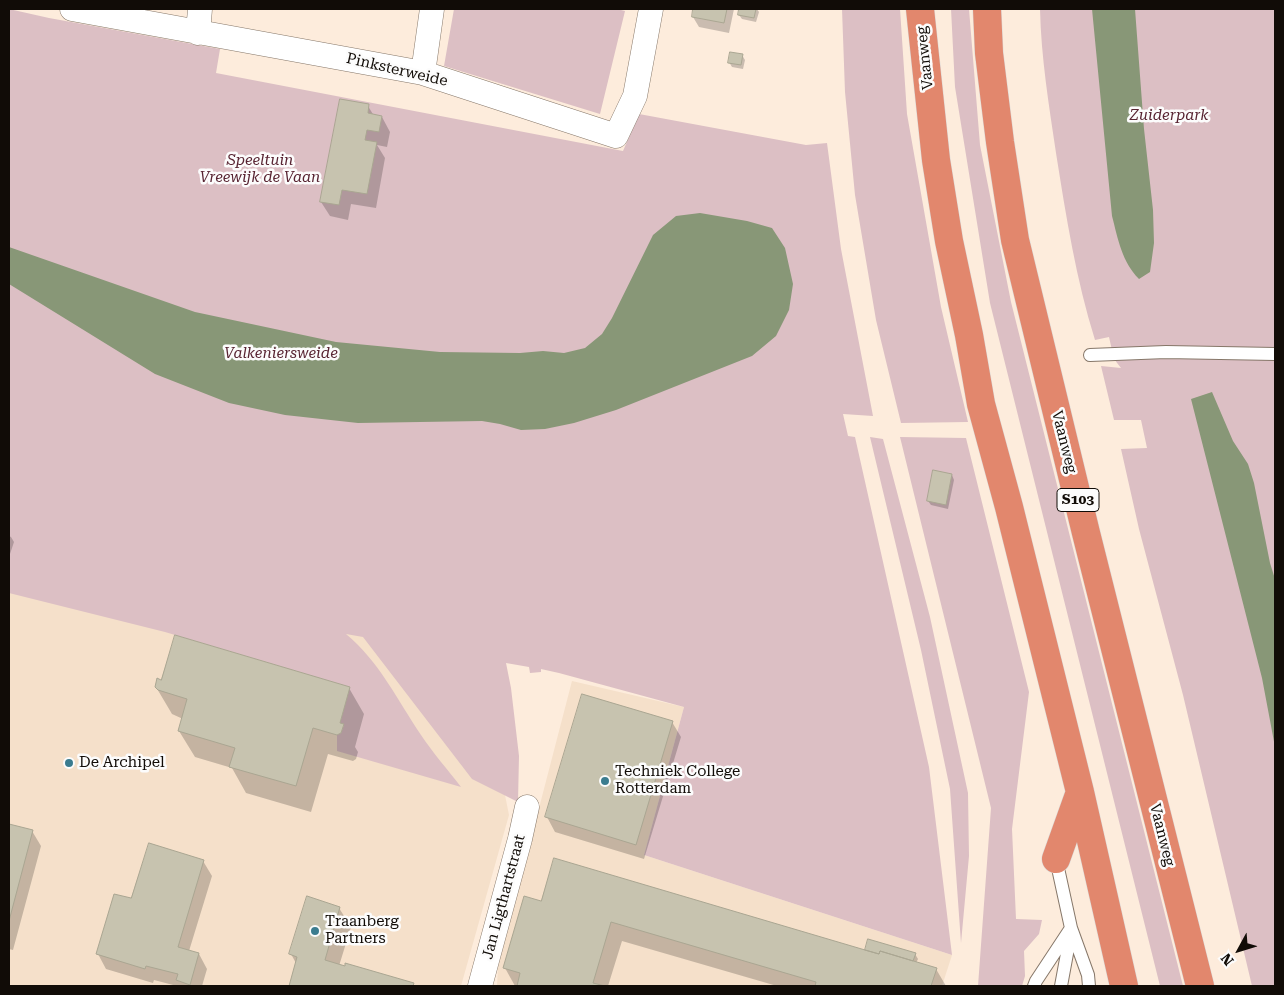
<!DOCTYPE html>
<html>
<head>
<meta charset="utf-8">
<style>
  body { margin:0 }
  #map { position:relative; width:1284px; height:995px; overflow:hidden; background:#fdecdc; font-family:"Roboto Serif",serif }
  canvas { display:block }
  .frame { position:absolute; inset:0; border:10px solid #110c07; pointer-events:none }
  .north { position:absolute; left:1214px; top:925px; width:50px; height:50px; -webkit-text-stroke:4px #fcfcfc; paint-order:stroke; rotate:231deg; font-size:14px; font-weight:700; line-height:20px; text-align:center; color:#110c07 }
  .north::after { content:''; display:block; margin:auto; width:18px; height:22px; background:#110c07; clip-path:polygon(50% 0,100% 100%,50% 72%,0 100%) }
</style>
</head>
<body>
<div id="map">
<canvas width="1284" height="995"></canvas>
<div class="frame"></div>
<div class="north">N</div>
</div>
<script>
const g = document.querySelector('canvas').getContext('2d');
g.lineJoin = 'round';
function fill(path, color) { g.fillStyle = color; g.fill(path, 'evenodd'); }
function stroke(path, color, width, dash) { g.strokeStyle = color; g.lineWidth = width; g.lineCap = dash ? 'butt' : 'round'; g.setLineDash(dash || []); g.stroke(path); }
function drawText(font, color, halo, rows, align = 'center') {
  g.font = font + ' "Roboto Serif",serif'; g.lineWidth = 5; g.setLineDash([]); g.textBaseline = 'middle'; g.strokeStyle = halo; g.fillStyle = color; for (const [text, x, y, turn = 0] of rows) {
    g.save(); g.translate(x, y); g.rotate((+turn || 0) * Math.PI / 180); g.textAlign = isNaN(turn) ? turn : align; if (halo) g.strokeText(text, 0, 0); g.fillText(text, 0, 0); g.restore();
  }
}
fill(new Path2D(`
  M9 546 348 591 499 765 509 815 461 986H9Z
  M572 681 684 707 644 855 952 955 942 986H497L498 966Z`), '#f5e0ca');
fill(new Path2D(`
  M9 9 49 18 220 49 216 73 623 151 639 114 806 145 827 143 841 249 873 416 843 414 848 436 855 437 929 767 952 955 644 855 684 707 559 673 541 669V672L530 673 529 667 506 663 511 688 519 756 518 802 472 779 363 637 346 634C379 661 398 701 421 735 433 753 448 770 461 787L337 751V735L341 733 344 725 340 723 349 687 165 632 9 593Z
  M454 9H617L625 11 600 114 444 66Z
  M842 9H900L907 114 941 307 968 422 901 423 876 320 855 195 845 92Z
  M951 9H969L980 145 1011 302 1183 986H1160L990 303 955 87Z
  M1040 9H1275V986H1252L1183 695 1139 529 1121 449 1147 448 1141 420H1114L1101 366 1121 368 1114 359 1109 337 1095 340C1076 279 1066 216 1056 153 1049 106 1041 57 1040 9Z
  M870 437 883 439 930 617 968 793 969 856 961 943 950 789 921 650Z
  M900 437 966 438 1029 692 1012 829 1016 919 1042 920 1039 934 1024 951 1025 976 1022 986H978L991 808Z`), '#dcbfc4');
fill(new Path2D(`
  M1092 9H1135L1144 129 1153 210 1154 243 1150 272 1139 279C1122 262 1118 239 1112 216Z
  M700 213 747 221 772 228 785 248 793 284 789 310 776 336 752 356 616 410 574 423 545 429 521 430 500 424 482 421 358 423 285 415 229 403 155 374 9 284V247L195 312 336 342 440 352 520 353 543 351 564 353 585 348 602 334 612 318 653 235 676 216Z
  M1212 392 1233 441 1248 464 1254 483 1270 563 1275 579V747L1262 678 1191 399Z`), '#889777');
fill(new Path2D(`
  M695 9H734L729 33 699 27 693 17Z
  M741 9H757L759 12 756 22 742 19 739 15Z
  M742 55 745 60 743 69 732 67 729 62Z
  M368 106 374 116 382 117 390 132 387 147 377 145 385 158 376 208 351 204 348 220 330 216 321 202Z
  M952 475 954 480 948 509 931 505 928 501Z
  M9 536 11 537 14 542 9 557Z
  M156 687 349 688 364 714 355 747 358 752 356 759 353 761 328 754 311 812 246 793 232 768 195 757 179 731 183 719 172 714Z
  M672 722 681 737 644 859 555 832 547 817Z
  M9 825 32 831 41 846 13 950 9 949Z
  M203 861 212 876 189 951 199 954 207 969 202 986H177L154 980 153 983 106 969 98 954Z
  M542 903 866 952 915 954 918 959 916 963 936 969 946 986H777L622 941 608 986H515L505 968Z
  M339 908 351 927 339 966 413 984 415 986H291L297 965 291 954Z`), '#0003');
const building = new Path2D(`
  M693 9H727L724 23 692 17Z
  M739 9H756L754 18 738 15Z
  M730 52 743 54 741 65 728 63Z
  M340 99 369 104 368 113 382 116 379 132 367 130 365 140 377 142 367 194 342 190 339 205 320 202Z
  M933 470 952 474 946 505 927 501Z
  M175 635 350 687 340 723 344 724 341 733 337 735 313 728 296 786 229 767 235 748 178 731 187 699 158 690 155 687 157 678 161 680Z
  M582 694 673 721 636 845 545 817Z
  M9 824 33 830 9 921Z
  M149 843 204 860 178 947 199 953 190 985 176 980 178 974 146 966 145 969 96 954 114 894 131 898Z
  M554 858 865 950 879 954 880 951 937 968 931 986H815L816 982 611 922 593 983 605 986H517L520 973 503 968 524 896 541 901Z
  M307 896 340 907 325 960 345 966V963L414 983 413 986H289L297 957 289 954Z
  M868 939 916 953 913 961 880 951 879 954 865 950Z`);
fill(building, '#c7c3af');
stroke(building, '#aaa692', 1);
const lane = new Path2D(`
  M1090 355 1166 352 1275 354
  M1056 859 1071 928 1088 975 1089 986
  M1034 986 1036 981 1071 928
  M1061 986 1071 932`);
const street = new Path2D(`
  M72 9 423 73 616 136 635 96 651 9
  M198 33 200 9
  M423 73 432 9
  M480 986 520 839 527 807`);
const highway = new Path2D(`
  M920 9 936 160 949 241 969 335 981 404 1009 507 1080 792 1124 986
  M987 9 989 53 1000 142 1015 240 1086 533 1200 986
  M1056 859 1080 792`);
stroke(lane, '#867769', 14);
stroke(street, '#867769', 25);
stroke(highway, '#d9d8d7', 29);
stroke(lane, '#fff', 12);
stroke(street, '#fff', 24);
stroke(highway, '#e2876d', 28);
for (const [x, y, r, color] of [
  [69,763,5,"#3b7c8f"],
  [605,781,5,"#3b7c8f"],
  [315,931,5,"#3b7c8f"]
]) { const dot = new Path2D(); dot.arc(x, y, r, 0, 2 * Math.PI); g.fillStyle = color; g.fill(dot); stroke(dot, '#fcfcfc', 2); }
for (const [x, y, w] of [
  [1078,500,42]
]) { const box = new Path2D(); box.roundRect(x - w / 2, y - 11.5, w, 23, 4); g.fillStyle = '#fcfcfc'; g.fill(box); stroke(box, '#110c07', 1); }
drawText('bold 14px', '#110c07', null, [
  ["S103",1078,500]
]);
drawText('15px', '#110c07', '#fcfcfc', [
  ["Vaanweg",925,58,-96],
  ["Pinksterweide",397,70,13],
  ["Vaanweg",1064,442,76],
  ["Vaanweg",1162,835,76],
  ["Jan Ligthartstraat",504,897,-75]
]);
drawText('italic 15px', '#582432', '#fcfcfc', [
  ["Zuiderpark",1169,116],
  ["Speeltuin",260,161],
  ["Vreewijk de Vaan",260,178],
  ["Valkeniersweide",281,354]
]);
drawText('15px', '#110c07', '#fcfcfc', [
  ["De Archipel",79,763],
  ["Techniek College",615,772],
  ["Rotterdam",615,789],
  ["Traanberg",325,922],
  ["Partners",325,939]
], 'left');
</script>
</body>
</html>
